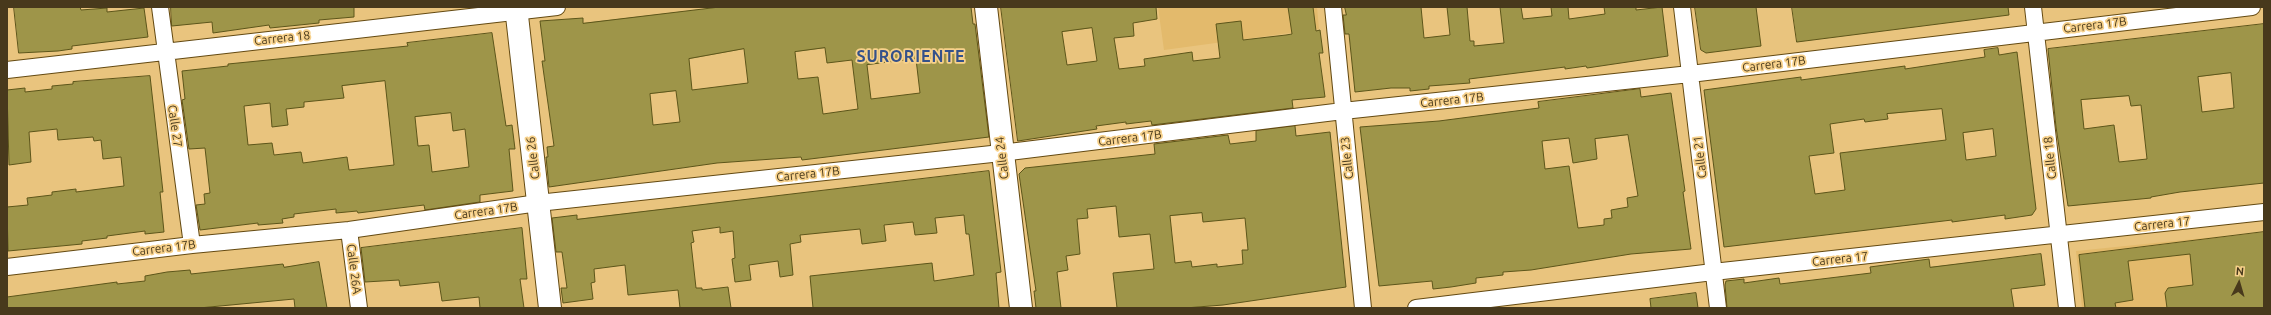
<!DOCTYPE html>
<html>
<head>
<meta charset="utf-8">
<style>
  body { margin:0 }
  #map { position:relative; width:2271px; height:315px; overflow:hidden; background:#e9c47e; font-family:Ubuntu,sans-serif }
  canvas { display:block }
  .frame { position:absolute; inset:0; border:8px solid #48391c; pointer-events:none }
  .north { position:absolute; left:2219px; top:263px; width:40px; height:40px; -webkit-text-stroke:3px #f7d18b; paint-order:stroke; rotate:5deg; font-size:11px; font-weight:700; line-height:16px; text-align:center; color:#48391c }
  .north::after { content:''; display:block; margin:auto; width:14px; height:18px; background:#48391c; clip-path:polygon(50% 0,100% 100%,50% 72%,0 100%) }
</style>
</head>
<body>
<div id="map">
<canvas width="2271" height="315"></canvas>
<div class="frame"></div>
<div class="north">N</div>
</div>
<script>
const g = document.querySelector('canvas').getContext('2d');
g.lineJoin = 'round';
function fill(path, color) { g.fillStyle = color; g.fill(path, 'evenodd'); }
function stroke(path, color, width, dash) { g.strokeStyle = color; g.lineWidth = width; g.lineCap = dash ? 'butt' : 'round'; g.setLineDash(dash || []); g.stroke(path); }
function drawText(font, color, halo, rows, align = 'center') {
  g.font = font + ' Ubuntu,sans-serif'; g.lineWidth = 3.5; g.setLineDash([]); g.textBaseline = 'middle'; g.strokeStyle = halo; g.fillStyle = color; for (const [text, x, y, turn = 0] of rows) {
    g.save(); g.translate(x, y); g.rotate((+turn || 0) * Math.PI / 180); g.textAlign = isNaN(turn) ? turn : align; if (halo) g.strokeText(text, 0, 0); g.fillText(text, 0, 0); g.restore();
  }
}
fill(new Path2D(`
  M1158 7H1317L1319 29 1164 50Z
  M2264 232V308H2082L2076 251Z`), '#e3ba6c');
const building = new Path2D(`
  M14 7H80L81 10 107 8V12L144 8 148 37 72 46V49L58 51 19 53Z
  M171 7H354V17L319 20V23L270 28 269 25 213 33 212 22 172 26Z
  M720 7H971L973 24H975L989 137 802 160 801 157 717 163 549 187 546 157H548L547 147 554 146 542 61H545L540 21 583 18V23ZM825 48 827 63 852 60 858 109 823 114 818 77 798 79 795 52ZM744 49 748 83 692 90 689 59ZM916 59 920 93 871 99 867 65ZM676 91 680 122 653 125 650 94Z
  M1001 7H1156L1157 19 1133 23 1134 36 1114 38 1119 69 1145 66 1144 59 1192 52 1193 61 1220 58 1216 24 1241 21 1243 40 1286 35 1292 34 1288 7H1313L1316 31 1320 30 1323 53H1319L1325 97 1292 100 1293 108 1152 125 1151 121 1126 124V122L1096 126 1097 129 1018 141ZM1092 28 1097 61 1067 65 1062 32Z
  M1345 7H1421L1424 38 1450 35 1447 7H1467L1470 41H1474V46L1504 43 1500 7H1521L1523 19 1552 16 1551 7H1568L1569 19 1605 14 1604 7H1636V10L1662 7 1668 56 1587 68 1586 66 1565 69V67L1469 79 1470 83 1429 86V89L1410 91V88H1391L1355 92 1349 34H1345L1343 15H1346Z
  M1695 7H1756L1761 46 1706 53 1701 50Z
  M1792 7H2008L2009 15 1797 42Z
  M2264 24V183L2180 192 2151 197V198L2068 206 2056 127 2048 49ZM2231 73 2234 108 2202 112 2198 77ZM2129 96 2131 106 2141 105 2147 159 2119 162 2114 125 2084 129 2081 100Z
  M492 33 506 126 512 125 515 149H509L513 191 480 195V202L425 210 424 205 358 213 357 211 336 213V209L294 214V217L282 219 283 223 258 225V223L200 230 196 205 205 204 204 194 210 193 205 148 189 149 182 100 185 99 182 71 228 66V64L408 46 407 43ZM385 81 394 165 349 170 347 157 303 163 301 152 274 155 272 143 248 145 244 106 270 103 272 127 288 125 286 109 304 107V102L344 98 342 86ZM451 113 453 131 465 129 469 167 432 172 429 145 418 146 415 117Z
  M1998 48 1999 55 2017 52 2036 209 2032 215 2005 219V215L1952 222V220L1724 247 1704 90 1801 77V80L1905 66V69L1985 57 1984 50ZM1942 109 1946 140 1840 153 1845 190 1815 194 1809 156 1834 153 1830 124 1864 119 1865 122 1888 119 1887 114ZM1993 129 1996 156 1966 160 1963 133Z
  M150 76 163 192H160L164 232 145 234V231L107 236V238L82 241V244L8 251 7 207 28 205 27 198 52 195V192L76 189V192L124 186 121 157 103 159 101 140 94 141 93 137 58 140 57 129 29 132 31 162 9 165 7 90 25 88V92L52 89V86L73 84V82Z
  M1640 89 1641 97 1671 93 1685 191 1683 192 1691 249 1631 254 1531 270 1503 272V275L1476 278V283L1451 287 1433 289 1432 281 1379 286 1360 127 1439 121 1539 108 1538 102ZM1628 135 1638 196 1627 198 1628 207 1611 210 1612 218 1604 219V225L1578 228 1569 166 1545 169 1542 141 1569 138 1573 163 1597 159 1595 139Z
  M1295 126 1296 136 1330 132 1346 287 1223 305 1185 308H1117L1113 273 1154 269 1150 234 1119 237 1116 206 1087 209 1088 218 1077 219 1080 254 1066 256 1068 270 1057 272 1061 308H1036L1034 291H1036L1019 174 1025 168 1155 154 1154 144 1228 135 1230 144 1256 141V131ZM1202 213 1203 222 1245 218 1248 250H1242L1243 264 1217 267V264L1192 267 1191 261 1175 263 1170 216Z
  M989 171 1001 272 996 273 999 308H813L810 276 932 263 934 281 974 275 969 234H966L964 215 935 218 937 233 915 235 913 222 884 225 886 241 862 244 860 229 800 235 801 242 790 244 793 275 780 277 778 261 749 265 751 280 735 282 732 259 735 258 733 231 720 233V227L692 231 694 242 691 243 696 288H702V290L728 287 731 308H680L678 290 628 295 625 265 594 269 595 282 591 283 593 299 563 303 561 288H567L562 252H556L552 218 577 215V219Z
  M522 228 527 279H520L524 308H480L479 297 442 301 439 282 400 286 399 280 365 282 361 248Z
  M2264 232V308H2167L2165 293 2168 288 2193 285 2190 254 2128 261 2133 300 2115 303 2116 308H2085L2079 255Z
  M2041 254 2045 285 2011 289 2014 308H1727L1725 285 1726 281 1744 279V283L1779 278 1780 284 1871 273 1870 267 1929 259 1930 267Z
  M319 262 327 308H295L294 299 199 308H7V297L117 282V284L145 281V276L167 272 190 270 191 274 283 264 284 267Z
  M1696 293 1698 308H1651L1650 299Z`);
fill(building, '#9e9549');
stroke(building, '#5c551a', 1);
const street = new Path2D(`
  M160 7 192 245
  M1333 7 1363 308
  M1682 7 1718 308
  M2033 7 2067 308
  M7 70 557 7
  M349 230 359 308
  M7 267 192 245 349 230 538 203 1001 153 1343 111 1690 74 2252 7
  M1416 308 1713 272 2264 212`);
const secondary = new Path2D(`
  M516 7 550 308
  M986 7 1021 308`);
stroke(street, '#644a12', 18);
stroke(secondary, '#644a12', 24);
stroke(street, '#fff', 16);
stroke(secondary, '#fff', 22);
drawText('12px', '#48391c', '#f7d18b', [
  ["Carrera 17B",2095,25,-7],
  ["Carrera 18",282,38,-6],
  ["Carrera 17B",1774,64,-7],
  ["Carrera 17B",1452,100,-6],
  ["Calle 27",175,126,82],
  ["Carrera 17B",1130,138,-7],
  ["Calle 21",1700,157,-97],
  ["Calle 26",533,158,-97],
  ["Calle 24",1002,158,-97],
  ["Calle 23",1347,158,-96],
  ["Calle 18",2050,158,-96],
  ["Carrera 17B",808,174,-6],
  ["Carrera 17B",486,211,-8],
  ["Carrera 17",2162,224,-6],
  ["Carrera 17B",164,248,-7],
  ["Carrera 17",1840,259,-6],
  ["Calle 26A",354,269,83]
]);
g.letterSpacing = '1px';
drawText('bold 16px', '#34518a', '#f7d18b', [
  ["SURORIENTE",911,57]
]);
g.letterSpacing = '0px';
</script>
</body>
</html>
